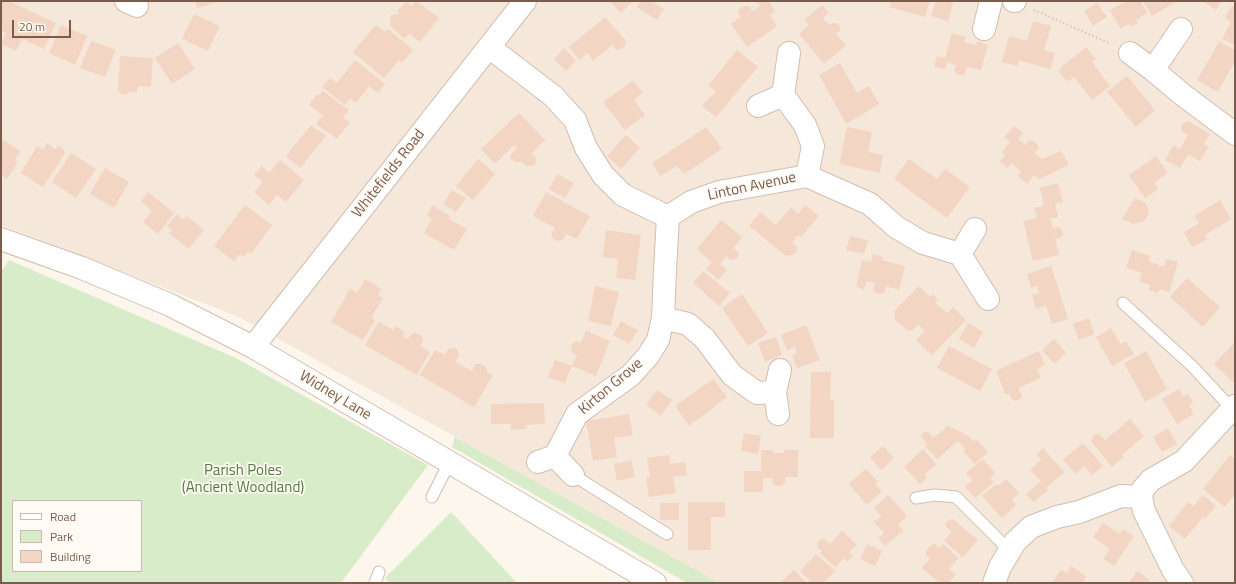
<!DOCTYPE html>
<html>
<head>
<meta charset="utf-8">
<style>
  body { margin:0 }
  #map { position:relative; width:1236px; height:584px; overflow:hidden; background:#fdf6ec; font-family:"Titillium Web",sans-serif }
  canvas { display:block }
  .frame { position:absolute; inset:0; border:2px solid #7a5c4d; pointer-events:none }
  .legend { position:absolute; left:12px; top:500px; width:130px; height:72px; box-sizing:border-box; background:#fffaf3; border:1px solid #cabbb1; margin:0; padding:5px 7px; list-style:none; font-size:12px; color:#7a5c4d }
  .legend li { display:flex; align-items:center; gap:8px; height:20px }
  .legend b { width:20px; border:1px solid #cabbb1 }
  .scale { position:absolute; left:12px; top:20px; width:59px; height:18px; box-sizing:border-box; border:2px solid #7a5c4d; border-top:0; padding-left:5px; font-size:12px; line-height:14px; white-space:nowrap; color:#7a5c4d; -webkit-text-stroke:3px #fffaf3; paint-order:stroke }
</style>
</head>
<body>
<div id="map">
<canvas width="1236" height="584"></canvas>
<div class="frame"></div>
<ul class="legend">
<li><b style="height:5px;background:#fff"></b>Road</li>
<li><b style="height:11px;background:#d8ecc9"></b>Park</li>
<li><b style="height:11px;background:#f3d5c3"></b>Building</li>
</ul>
<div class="scale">20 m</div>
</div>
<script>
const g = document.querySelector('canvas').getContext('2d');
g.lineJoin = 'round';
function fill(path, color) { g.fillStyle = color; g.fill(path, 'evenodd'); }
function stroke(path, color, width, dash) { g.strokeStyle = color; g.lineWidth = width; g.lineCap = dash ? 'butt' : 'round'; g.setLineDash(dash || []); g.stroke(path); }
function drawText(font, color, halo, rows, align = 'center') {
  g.font = font + ' "Titillium Web",sans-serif'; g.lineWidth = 3.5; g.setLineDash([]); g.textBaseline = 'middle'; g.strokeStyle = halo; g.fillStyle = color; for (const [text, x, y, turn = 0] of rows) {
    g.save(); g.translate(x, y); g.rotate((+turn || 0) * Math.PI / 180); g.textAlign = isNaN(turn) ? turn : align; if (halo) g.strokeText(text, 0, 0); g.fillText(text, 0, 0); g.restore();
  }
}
fill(new Path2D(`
  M1 1H1235V583H719L239 317 1 225Z`), '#f5e8da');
fill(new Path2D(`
  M9 260 236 358 428 465 341 583H1V272ZM13 501H141V571H13Z
  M455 437 698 571 719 583H687L452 447Z
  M451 512 517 583H390L385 578Z`), '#d8ecc9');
fill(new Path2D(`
  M1 1H9L56 23 44 49 22 39 16 51 1 44 6 33 1 30Z
  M195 1H221L197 8Z
  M416 1 439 18 420 42 409 33 405 39 391 27 390 19 391 15 399 14 397 11 406 2 412 6Z
  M611 1H633L621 13 610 2Z
  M641 1H655L654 3 664 9 657 20 637 7Z
  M757 1H769L775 11 770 15 777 26 747 47 731 24 741 17 738 12 740 8 744 6H749L752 11 760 6Z
  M891 1H930L925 17 889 7Z
  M936 1H945L953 3 948 21 931 16Z
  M1124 1H1140L1147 13 1136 20 1138 23 1131 26 1129 24 1120 28 1110 10 1125 2Z
  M1143 1H1178L1152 16Z
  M1203 1H1222L1216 10Z
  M1097 3 1107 17 1093 26 1084 11Z
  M822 5 829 13 823 18 829 25 833 23H837L840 27V31L836 34 846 45 824 64 799 34 809 25 804 20Z
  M1232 6 1235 7V45L1222 39 1231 22 1225 18Z
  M194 14 220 26 208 51 182 39Z
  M605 17 626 41 625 46 621 49 616 50 612 45 593 61 587 53 580 60 569 47Z
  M1033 21 1051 26 1044 50 1055 53 1050 69 1019 60 1017 66 1002 62 1009 36 1027 41Z
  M61 25 87 36 75 65 49 53Z
  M376 25 385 32 388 29 413 50 402 63 399 60 384 78 353 52Z
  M952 33 966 37 964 42 976 45 977 41 988 45 981 70 967 67 965 74 962 75 956 74 954 71 956 65 947 62 945 69 934 66 937 56 945 58Z
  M91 41 116 50 105 77 80 68Z
  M1219 42 1235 50V61L1218 92 1197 80Z
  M178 43 195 69 172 84 155 58Z
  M1086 47 1096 59 1092 62 1110 86 1092 100 1074 77 1070 81 1066 80 1059 72 1060 68Z
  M564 48 576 61 566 71 554 59Z
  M737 50 758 67 716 117 702 106 716 91 708 86Z
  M120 56 153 58 151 87 138 86 137 92H129L126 95 121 94 118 90Z
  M355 60 385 84 378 93 369 86 356 103 350 98 345 105 322 87 330 78 337 83Z
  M840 63 857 93 869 86 879 104 846 124 819 75Z
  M1127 76 1155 110 1136 127 1107 92Z
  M633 81 643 93 634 100 645 115 625 130 603 102Z
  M323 91 349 110 343 118 350 122 337 139 316 124 323 115 309 105 317 94 319 95Z
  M519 113 545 140 532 153 536 158V163L533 166H527L521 161 519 162H515L510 158 511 154 517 149 514 145 495 164 481 149Z
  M1188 121 1210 134 1204 144 1209 147 1200 161 1188 154 1180 168 1165 160 1174 145 1180 149 1188 135 1183 132 1181 128 1183 123Z
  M311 125 326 136 300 168 286 156Z
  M1014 126 1023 133 1018 139 1025 145 1029 141H1033L1038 145V149L1034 153 1042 159 1061 151 1069 165 1039 179 1034 175 1027 184 1018 176 1021 171 1012 163 1008 168 1000 161 1005 155 1002 152 1010 142 1004 137Z
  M706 127 722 149 684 174 677 166 660 176 652 163Z
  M847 127 872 132 868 152 883 155 880 173 839 164Z
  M626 135 640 148 621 169 607 156Z
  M2 139 20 151 15 160 18 162 7 179 1 175Z
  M47 143 55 149 59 146 63 149 65 153 43 187 21 173 37 146 43 150Z
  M71 153 96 169 76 198 52 182Z
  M1156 156 1168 173 1154 183 1158 189 1145 198 1129 175Z
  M478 159 495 174 473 200 456 186Z
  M909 159 937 179 945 169 970 187 947 218 894 179Z
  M280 160 304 180 286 202 277 195 269 205 254 192 263 182 254 175 262 166 269 173Z
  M105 168 129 182 114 208 90 194Z
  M557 174 574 183 565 198 549 189Z
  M1058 183 1063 202 1055 204 1058 217 1050 219 1053 228 1058 227 1061 229 1063 234 1060 238 1055 239 1059 255 1033 261 1023 221 1037 218 1034 208 1044 206 1040 188Z
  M452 190 466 198 456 212 443 204Z
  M148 192 174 213 158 234 143 222 152 211 141 201Z
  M546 192 590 216 577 239 566 234 563 240 558 241 553 239 551 234 555 228 533 216Z
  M1135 198 1146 203 1149 214 1144 221 1133 224 1122 219Z
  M1220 200 1231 219 1205 235 1207 239 1192 247 1184 232 1199 223 1194 216Z
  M245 205 272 225 251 254 248 251 244 257 240 254 234 261 214 246Z
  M432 205 450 216 449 219 467 229 454 250 424 233 432 218 427 216Z
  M805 205 819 216 801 237 798 235 792 243 797 247V251L793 255 786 256 749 226 760 212 776 225 791 207 798 214Z
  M177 214 183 219 187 216 204 230 188 249 169 233 172 230 167 226Z
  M721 220 742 237 733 248 738 252 739 256 736 259 731 260 726 256 720 264 727 270 718 280 706 269 712 262 697 249Z
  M606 230 641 235 635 280 616 278 618 259 603 257Z
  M850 236 868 240 864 254 846 250Z
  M1132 250 1150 256 1148 261 1164 267 1166 259 1178 262 1169 292 1159 289 1158 293 1149 290 1150 285 1139 282 1142 273 1126 268Z
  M873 254 883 257 882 260 905 266 899 290 886 286 884 293 880 294 875 293 873 290 875 283 866 281 864 290 856 287 862 260 871 262Z
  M1051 266 1068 319 1052 324 1046 305 1036 309 1032 295 1039 293 1037 286 1031 288 1027 274Z
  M703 271 730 293 719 306 693 283Z
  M1187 278 1220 307 1203 327 1170 297Z
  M365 279 381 289 378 295 383 298 371 318 375 320 363 340 331 322 350 289 357 293Z
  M595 286 619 292 611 326 588 321Z
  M919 286 930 297 933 294 938 300 935 303 947 313 953 307 966 320 932 355 916 340 925 331 918 324 912 331 907 330 894 319 895 310Z
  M742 294 768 333 748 346 722 308Z
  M1089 318 1094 334 1079 340 1073 324Z
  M621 321 638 330 629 344 613 335Z
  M379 322 393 330 396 326 405 332 403 336 408 339 411 334 415 333 422 336 423 341 420 346 430 352 417 375 365 345Z
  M968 323 983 332 974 348 959 339Z
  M806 325 820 360 797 368 792 355 797 353 795 347 787 350 781 335Z
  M1111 328 1120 344 1126 341 1134 354 1112 366 1096 337Z
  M586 331 610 341 596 376 572 366 577 355 572 353 571 349 573 343 576 341 581 343Z
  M776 337 782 355 765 362 758 343Z
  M1054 339 1066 353 1054 364 1042 350Z
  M1235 342V382L1234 383 1214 364Z
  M949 346 992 369 980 391 937 368Z
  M454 348 458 350 459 355 455 362 472 371 476 364H481L486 367 487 372 493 375 474 407 420 375 435 350 445 355 448 349Z
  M1039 351 1045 365 1037 369 1041 378 1018 388 1022 396 1020 399 1015 401 1012 399 1009 393 1006 395 996 371Z
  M1146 351 1167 389 1145 402 1124 363Z
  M555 360 572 366 565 383 548 377Z
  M811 372H831L830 400H834V438H810Z
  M713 379 727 397 689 426 675 406Z
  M1179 389 1184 397 1188 394 1193 403 1189 405 1194 414 1177 424 1162 399Z
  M657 390 672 400 661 416 646 405Z
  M544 403 545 424 526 425V429L511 430V424H491V404Z
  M629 414 633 435 614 438 617 457 593 461 586 421Z
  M1130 419 1144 436 1122 455 1124 457 1112 467 1091 441 1093 436 1096 434 1100 435 1105 440Z
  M948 426 967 435 974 442 976 439 988 452 975 464 963 451 965 449 958 441 937 459 925 446 927 444 921 437 922 434 924 432H928L933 438Z
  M1168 428 1177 444 1162 452 1153 437Z
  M744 433 761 436 758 454 741 451Z
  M1083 443 1103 466 1092 475 1084 466 1076 474 1063 460Z
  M883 446 894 458 881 470 870 457Z
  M1043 448 1064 472 1046 488 1048 490 1033 502 1026 494 1041 481 1030 470 1041 460 1037 454Z
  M923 449 936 464 925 474 927 477 920 484 904 467Z
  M761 450H773V453H784V450H798V477H785V483L781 486H776L773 483V478H763V492H744V471H761Z
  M669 455 670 464 685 462 687 475 673 477 676 493 649 497 646 478 650 477 647 458Z
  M1230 455 1235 459V494L1225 507 1203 489Z
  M983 459 995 473 990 478 994 482 975 498 965 487 972 480 966 473Z
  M631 460 635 477 617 481 614 464Z
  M866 469 878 482 875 484 882 491 867 505 849 484Z
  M1006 479 1019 493 1012 500 1016 505 1002 518 982 496 996 484 998 486Z
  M888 495 907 516 898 525 903 530 885 546 878 538 884 533 874 522 881 516 874 508Z
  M1203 495 1216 506 1205 519 1203 517 1185 539 1169 526 1188 502 1194 506Z
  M688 502H725V517H711V550H688Z
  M660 503H679V520H660Z
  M953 519 978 540 963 557 944 541 952 532 946 527V523L949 520Z
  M1103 523 1120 534 1123 529 1134 536 1114 566 1103 559 1110 549 1093 537Z
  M842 531 857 545 849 552 853 556 847 562 844 558 835 567 820 553 822 551 818 547 817 543 821 539H825L830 544Z
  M867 544 882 551 875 566 860 559Z
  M935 544 939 548 943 544 958 558 949 569 956 575 948 583H940L922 568 930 559 926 555V551L931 545Z
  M816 554 835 571 823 583H812L800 571Z
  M1071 566 1086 576 1082 583H1055L1053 582 1061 570 1067 573Z
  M794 570 807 583H780Z
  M1137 571 1150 580 1148 583H1129Z`), '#f3d5c3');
const service = new Path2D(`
  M1123 303 1193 367 1232 409
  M573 475 667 534
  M432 497 449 463
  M916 498 935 495 956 497 1010 551
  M375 583 379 572`);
const minor = new Path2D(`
  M126 1 137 6
  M1014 1H1015
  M984 29 991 1
  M489 47 553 96 575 120 586 148 603 175 623 195 668 217 691 202 719 192 807 176 870 204 896 227 923 243 960 254 988 299
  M789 53 783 95 805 125 813 146 807 176
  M1130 53 1153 70 1183 95 1235 134
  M1153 70 1181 29
  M758 106 783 95
  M960 254 975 229
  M663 318 688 324 705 339 732 375 757 393 775 392
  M778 414 775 392 780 370
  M538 462 555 456
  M573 475 555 456 577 414 631 375 648 356 658 340 663 318 665 270 668 217
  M994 583 1000 567 1015 542 1031 527 1057 517 1079 512 1121 496 1141 497
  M1182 583 1173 570 1144 511 1141 497 1143 489 1151 480 1184 461 1235 406`);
const tertiary = new Path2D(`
  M1 239 82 268 170 305 253 347 655 583
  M253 347 525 1`);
stroke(service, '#d1beb0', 13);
stroke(minor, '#d1beb0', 24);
stroke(tertiary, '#d1beb0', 24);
stroke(new Path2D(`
  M1034 10 1111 44`), '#d9b8a5', 2.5, [1, 3]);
stroke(service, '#fff', 11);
stroke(minor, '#fff', 22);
stroke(tertiary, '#fff', 22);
drawText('15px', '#7a5c4d', '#fffaf3', [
  ["Whitefields Road",389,174,-52],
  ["Linton Avenue",752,187,-12],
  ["Kirton Grove",611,387,-40],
  ["Widney Lane",335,396,31]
]);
drawText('15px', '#537a41', '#fffaf3', [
  ["Parish Poles",243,471],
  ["(Ancient Woodland)",243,488]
]);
</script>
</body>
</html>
